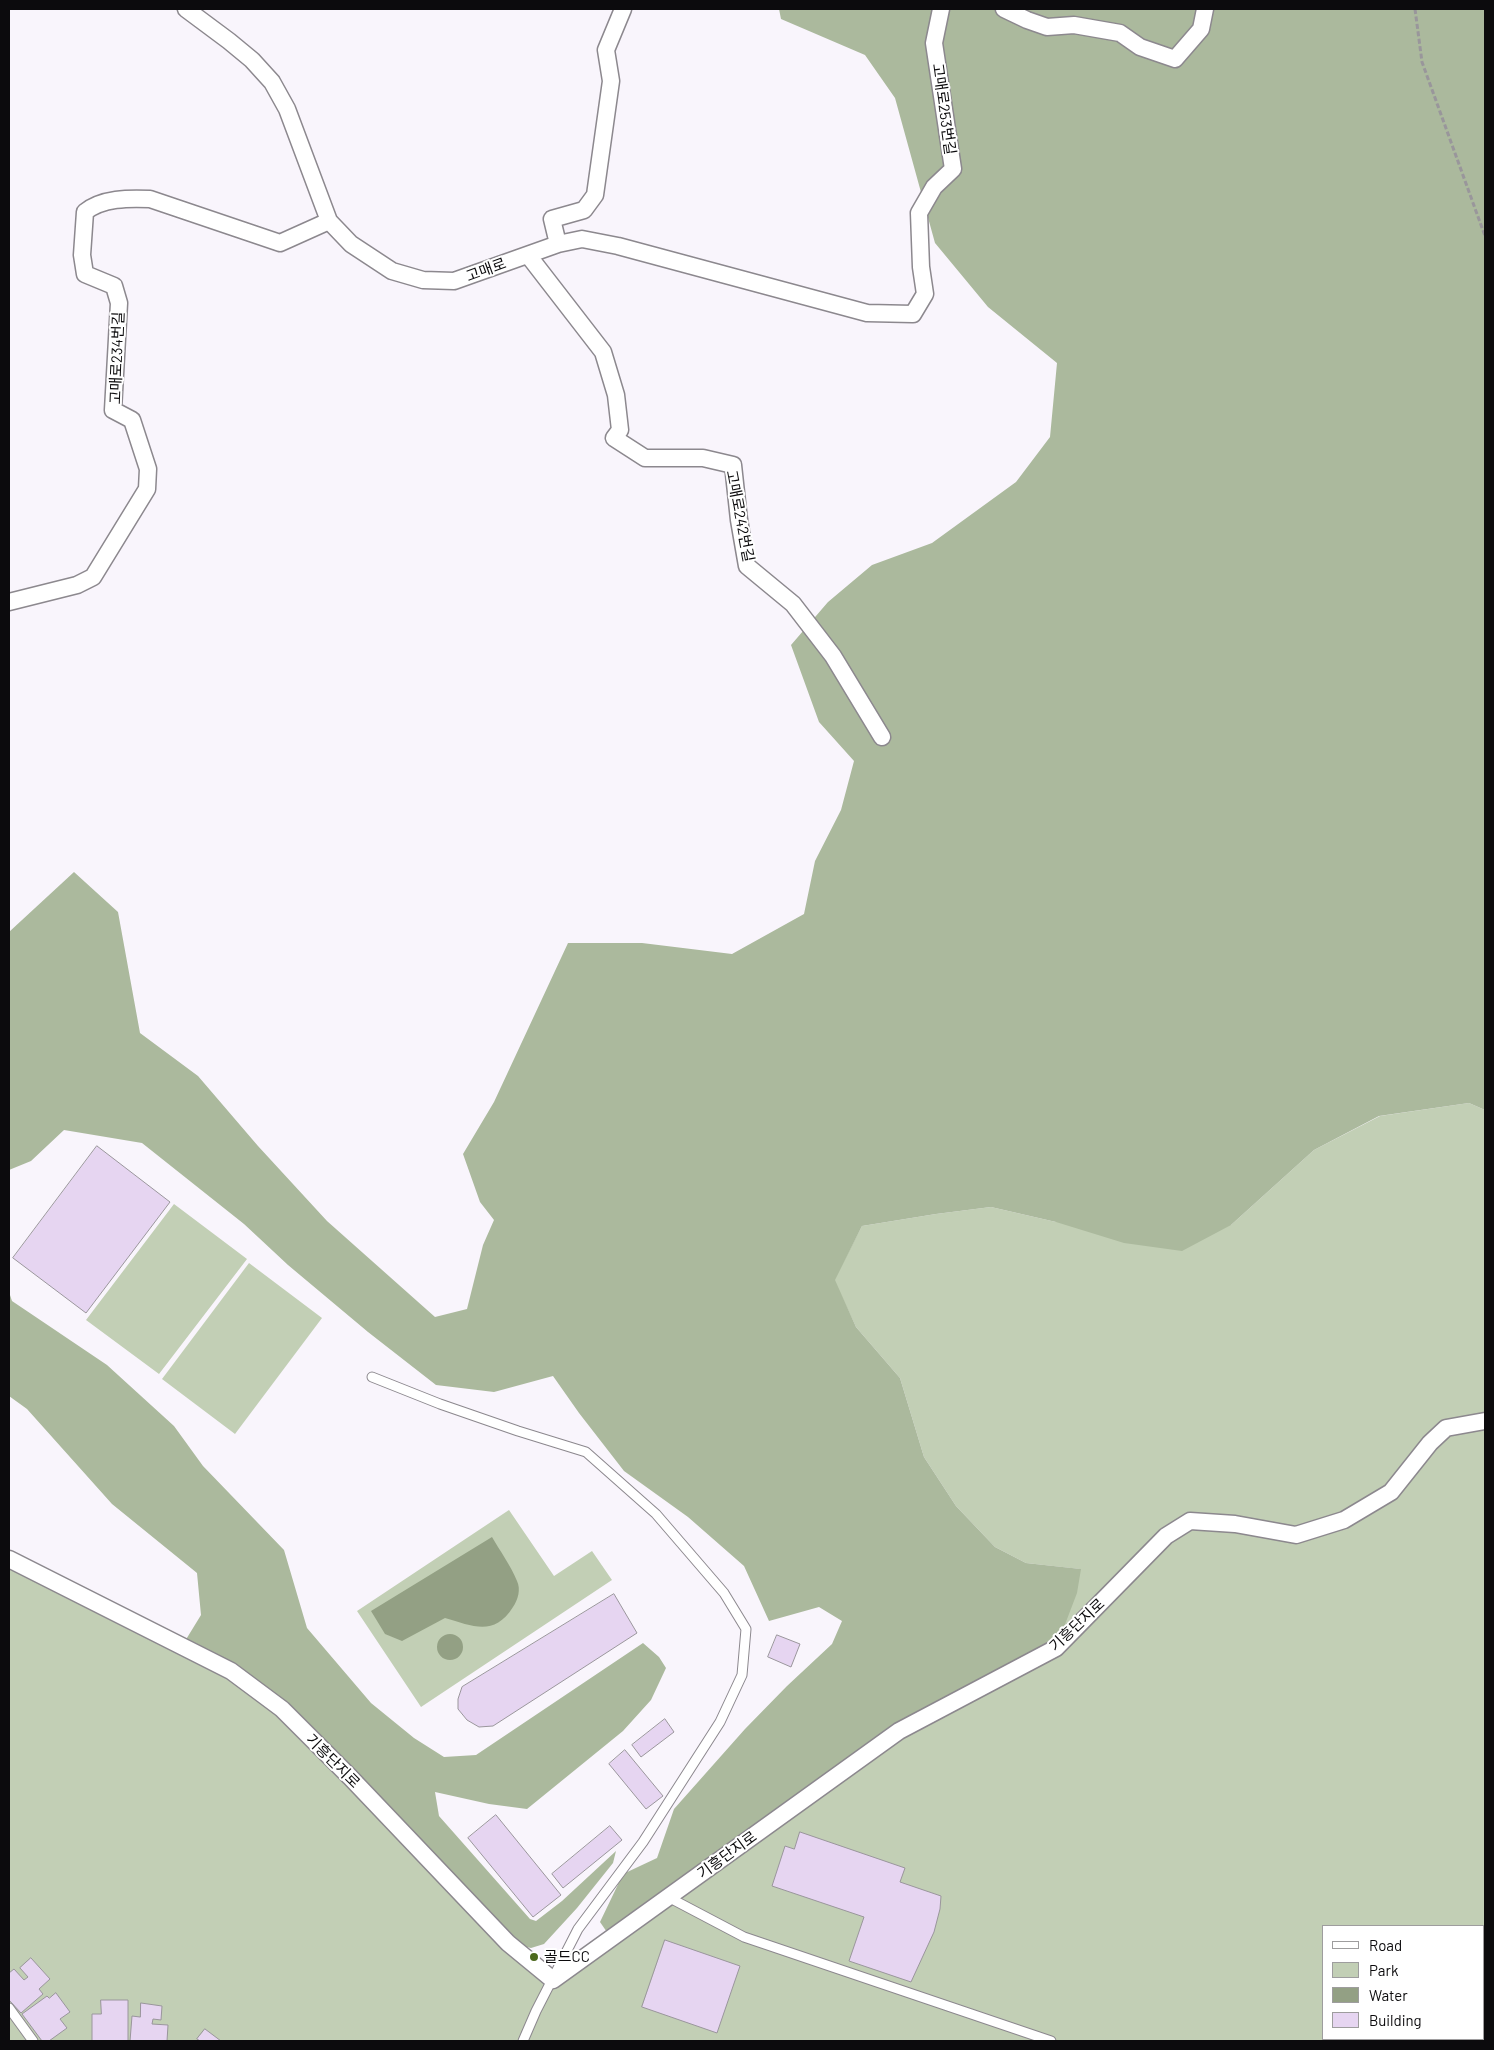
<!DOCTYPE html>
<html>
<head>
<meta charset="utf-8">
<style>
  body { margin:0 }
  #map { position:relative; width:1494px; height:2050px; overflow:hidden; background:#f9f5fc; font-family:Barlow,sans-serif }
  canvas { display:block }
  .frame { position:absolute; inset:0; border:10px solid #0c0b0d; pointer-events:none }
  .legend { position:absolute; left:1322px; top:1925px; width:162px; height:115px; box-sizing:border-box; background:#fff; border:1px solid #9e9d9e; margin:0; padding:6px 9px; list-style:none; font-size:15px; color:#0c0b0d }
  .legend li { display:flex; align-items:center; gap:10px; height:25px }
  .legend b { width:25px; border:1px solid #9e9d9e }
</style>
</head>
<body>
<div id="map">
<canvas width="1494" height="2050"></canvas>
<div class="frame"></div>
<ul class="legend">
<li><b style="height:6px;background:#fff"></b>Road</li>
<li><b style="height:14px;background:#c2cfb5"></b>Park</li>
<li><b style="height:14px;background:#93a084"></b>Water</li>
<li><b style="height:14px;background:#e6d5f1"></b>Building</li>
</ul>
</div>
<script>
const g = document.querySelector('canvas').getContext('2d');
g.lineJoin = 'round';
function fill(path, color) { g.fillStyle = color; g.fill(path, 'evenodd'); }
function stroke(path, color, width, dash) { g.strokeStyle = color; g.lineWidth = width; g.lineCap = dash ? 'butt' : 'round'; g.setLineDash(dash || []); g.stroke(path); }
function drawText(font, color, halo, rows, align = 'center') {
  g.font = font + ' Barlow,"Noto Sans KR",sans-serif'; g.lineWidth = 4; g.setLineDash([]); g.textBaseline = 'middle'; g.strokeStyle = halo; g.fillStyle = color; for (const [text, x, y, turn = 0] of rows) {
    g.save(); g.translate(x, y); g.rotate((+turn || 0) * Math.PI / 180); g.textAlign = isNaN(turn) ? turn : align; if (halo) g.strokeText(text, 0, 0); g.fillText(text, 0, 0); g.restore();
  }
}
fill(new Path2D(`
  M1469 1103 1485 1110V2041H9V1559L231 1671 554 1979 1080 1569 1026 1563 995 1547 956 1506 924 1457 900 1378 856 1327 834 1280 862 1226 936 1214 991 1207 1056 1222 1231 1225 1314 1150 1380 1116ZM1323 1926H1483V2039H1323Z
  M174 1204 247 1259 159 1374 86 1320Z
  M249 1263 322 1318 235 1434 162 1379Z
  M509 1510 554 1576 592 1551 612 1580 421 1707 357 1611Z`), '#c2cfb5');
fill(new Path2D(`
  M779 9H1485V1110L1469 1103 1379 1116 1314 1150 1231 1225 1182 1251 1124 1243 1056 1222 991 1207 936 1214 862 1226 835 1280 856 1327 900 1378 924 1457 956 1506 995 1547 1026 1563 1081 1569 1077 1593 1056 1648 899 1731 611 1938 600 1922 623 1874 657 1858 674 1809 745 1729 787 1686 832 1644 842 1621 819 1607 769 1621 744 1566 688 1517 624 1471 579 1413 553 1376 494 1392 436 1385 368 1332 288 1265 244 1224 142 1143 64 1130 31 1161 9 1170V932L74 872 118 912 140 1033 198 1076 258 1146 327 1221 435 1317 467 1309 483 1245 494 1220 480 1202 463 1154 494 1102 568 943H642L732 954 804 914 815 861 841 810 854 761 819 722 791 645 828 602 872 565 932 543 1016 482 1050 437 1057 363 988 307 935 243 895 98 865 55 781 19Z
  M9 1292 12 1301 107 1365 174 1426 203 1466 284 1550 307 1628 371 1703 414 1738 444 1757 476 1755 643 1643 659 1657 666 1668 651 1700 623 1731 527 1809 489 1804 435 1792 439 1816 530 1919 536 1921 562 1901 616 1851 613 1863 577 1908 544 1944 531 1948 508 1943 282 1709 182 1646 201 1615 197 1573 112 1504 27 1409 9 1396Z`), '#abb99d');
fill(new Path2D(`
  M492 1537C500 1551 511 1566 517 1581 521 1589 518 1600 513 1607 494 1637 473 1626 445 1618L402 1641 385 1634 371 1611Z
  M437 1647a13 13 0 1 1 26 0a13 13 0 1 1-26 0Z`), '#93a084');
const building = new Path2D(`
  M97 1146 170 1202 86 1313 13 1258Z
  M614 1594 637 1633 493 1726 479 1727 467 1720 458 1709V1699L462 1687Z
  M777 1635 800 1644 791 1667 768 1657Z
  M665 1719 674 1732 641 1757 632 1745Z
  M625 1750 663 1796 646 1809 609 1764Z
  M496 1815 561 1895 533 1917 468 1838Z
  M610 1826 622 1840 563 1888 552 1874Z
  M800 1832 905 1868 900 1882 941 1896 940 1909 934 1932 911 1982 849 1961 864 1917 772 1886 785 1846 794 1849Z
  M665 1940 740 1966 717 2033 642 2007Z
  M31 1958 50 1979 39 1989 43 1994 21 2013 9 2000V1973L14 1969 24 1980 28 1977 20 1968Z
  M56 1993 70 2012 60 2019 67 2028 49 2041H42L22 2014 47 1996 49 1998Z
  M101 2000H128V2041H92V2014H101Z
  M141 2003 162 2006 161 2020 153 2019 152 2024 168 2025 167 2041H130L132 2016 140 2017Z
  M205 2029 221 2041H200L197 2039Z`);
fill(building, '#e6d5f1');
stroke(building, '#9a969c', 1);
const lane = new Path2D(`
  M372 1377 440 1404 518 1431 586 1452 656 1514 724 1593 746 1629 742 1675 720 1722 643 1842 578 1929 536 2011 523 2041
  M668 1897 744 1937 1051 2041
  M9 2008 33 2041`);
const street = new Path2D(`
  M186 9 229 41 252 60 272 82 287 109 329 221 351 244 392 271 423 280 454 281 558 244 582 239 618 246 867 313 913 314 925 294 921 267 919 213 934 187 953 169 934 43 941 9
  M1004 9 1027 20 1047 27 1074 25 1120 33 1140 47 1175 59 1201 29 1205 9
  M558 244 552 219 584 210 595 195 611 81 606 50 623 9
  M528 255 603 352 616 395 620 430 614 438 645 458H703L733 465 739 520 747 566 793 604 833 656 882 737
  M9 602 77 585 93 577 147 489 148 469 132 420 113 410 119 303 114 286 85 274 82 255 85 212C102 198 129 198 150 199L280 243 329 221
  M9 1559 231 1671 282 1709 350 1777 508 1943 553 1980 899 1731 1056 1648 1166 1536 1190 1521 1235 1524 1296 1535 1344 1520 1391 1492 1430 1443 1446 1428 1485 1421`);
stroke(lane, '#8c888e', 11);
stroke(street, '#8c888e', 19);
stroke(new Path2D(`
  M1415 9 1422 62 1485 236`), '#99969b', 3, [5, 2.5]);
stroke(lane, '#fff', 9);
stroke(street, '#fff', 16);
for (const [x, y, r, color] of [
  [534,1957,5,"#4b681c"]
]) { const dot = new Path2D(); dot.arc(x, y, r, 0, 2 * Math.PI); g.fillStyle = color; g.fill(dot); stroke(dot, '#fff', 2); }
drawText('15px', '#0c0b0d', '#fff', [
  ["고매로253번길",944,109,82],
  ["고매로",486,270,-20],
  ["고매로234번길",117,358,-88],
  ["고매로242번길",740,516,79],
  ["기흥단지로",1077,1625,-43],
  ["기흥단지로",333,1761,45],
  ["기흥단지로",727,1855,-36]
]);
drawText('15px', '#0c0b0d', '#fff', [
  ["골드CC",544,1957]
], 'left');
</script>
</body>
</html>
